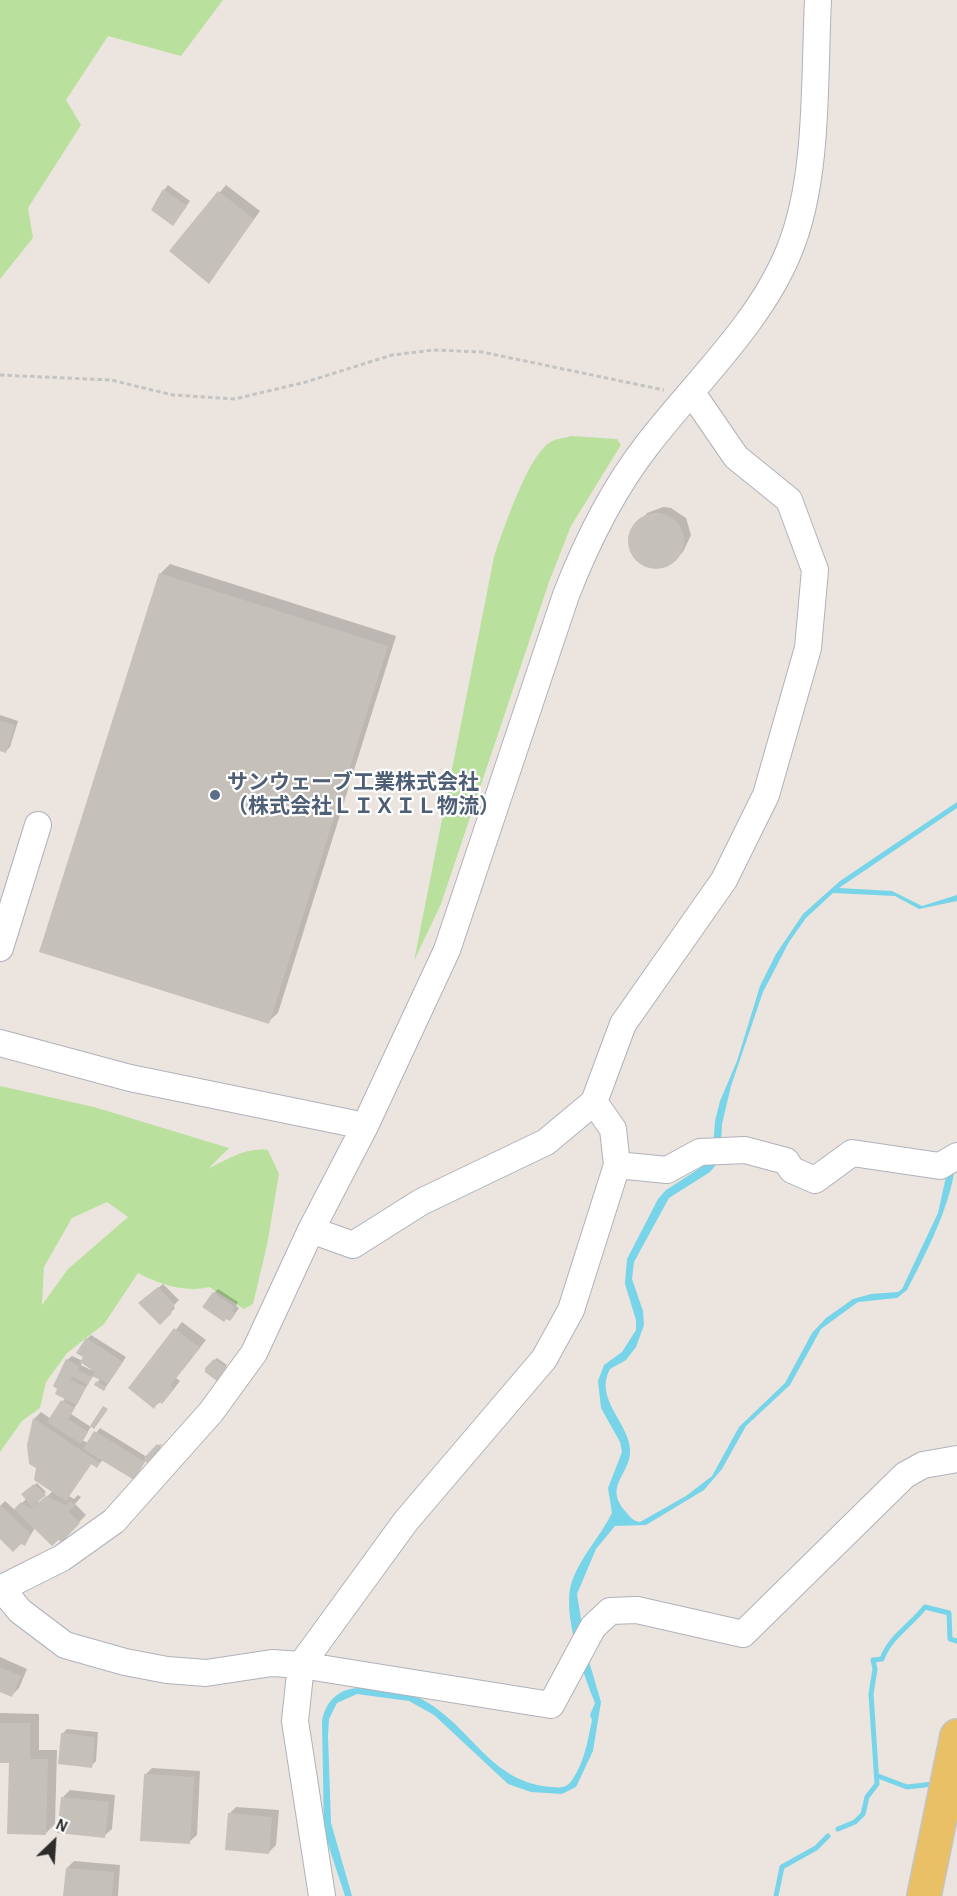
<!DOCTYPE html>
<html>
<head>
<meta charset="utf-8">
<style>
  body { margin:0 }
  #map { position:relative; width:957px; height:1896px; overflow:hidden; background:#ece5df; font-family:"Alegreya Sans",sans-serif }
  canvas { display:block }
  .north { position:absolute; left:24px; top:1812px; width:60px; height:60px; -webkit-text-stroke:4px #fff; paint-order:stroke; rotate:25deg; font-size:16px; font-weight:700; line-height:24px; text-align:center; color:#2c2c2c }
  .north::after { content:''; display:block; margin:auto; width:21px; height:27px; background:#2c2c2c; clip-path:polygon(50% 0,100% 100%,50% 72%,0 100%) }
</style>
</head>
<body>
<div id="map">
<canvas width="957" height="1896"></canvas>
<div class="north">N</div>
</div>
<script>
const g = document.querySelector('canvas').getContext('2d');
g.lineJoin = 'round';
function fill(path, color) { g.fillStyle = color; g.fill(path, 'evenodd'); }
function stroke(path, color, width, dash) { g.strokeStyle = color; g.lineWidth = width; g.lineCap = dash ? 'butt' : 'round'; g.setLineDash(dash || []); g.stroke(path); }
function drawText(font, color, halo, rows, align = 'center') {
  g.font = font + ' "Alegreya Sans","Noto Sans JP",sans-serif'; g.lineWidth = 4.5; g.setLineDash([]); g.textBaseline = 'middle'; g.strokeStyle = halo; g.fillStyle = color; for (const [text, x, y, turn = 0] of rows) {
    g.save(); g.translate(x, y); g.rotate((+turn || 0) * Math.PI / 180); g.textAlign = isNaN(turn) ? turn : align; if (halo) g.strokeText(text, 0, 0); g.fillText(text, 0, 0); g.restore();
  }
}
fill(new Path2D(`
  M0 0H223L181 56 108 36 66 100 81 125 28 208 33 238 0 279Z
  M571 436 617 439 621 445 571 526 549 582 441 904 414 961 494 557C503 531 527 458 549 443 554 439 565 438 571 436Z
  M0 1086 94 1107 229 1148 208 1169C227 1159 247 1147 268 1150L279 1174 267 1245 253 1304 244 1309 209 1287C186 1293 158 1284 138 1273L104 1324 67 1353 46 1382 40 1408 22 1421 0 1452ZM107 1202 128 1217 68 1269 42 1305 44 1267 72 1218Z`), '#bae09e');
fill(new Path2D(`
  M957 802V808L839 888 892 891 922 906 957 895V901L919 909 895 896 833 893 806 918 789 942 763 992 731 1086 722 1124 720 1160 710 1172 669 1198 634 1262 632 1279 643 1311 644 1325 636 1347 626 1360 610 1369C594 1398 627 1421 630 1448 632 1475 602 1485 626 1512 630 1517 633 1521 640 1522L686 1496 712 1476 739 1427 785 1383 812 1333 826 1318 853 1299 871 1294 898 1292 902 1289 938 1213 952 1149 957 1143C957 1195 930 1245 907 1290L897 1298 858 1302 821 1329 790 1385 746 1426 722 1469 704 1490 646 1525 615 1526 596 1549 577 1594 586 1651 601 1702 593 1751 576 1787 562 1794 531 1792 508 1784 434 1715 409 1701 357 1694 337 1703 329 1719 328 1736 331 1823 352 1896H345L324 1832 322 1721C325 1702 339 1688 359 1688 382 1688 411 1691 430 1704 475 1733 493 1783 552 1787 560 1788 567 1788 572 1780 584 1763 588 1740 592 1720L590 1715 595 1703C583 1673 561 1612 572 1581 581 1556 600 1537 612 1513L608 1488 622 1452 620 1442 601 1408 598 1381 604 1365 622 1352 636 1330V1320L625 1284 627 1259 658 1199 666 1190 708 1163 713 1151 715 1121 720 1101 737 1061 760 986 776 954 803 914 840 881Z`), '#77d4e9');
fill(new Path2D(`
  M168 185 190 201 177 219 164 190Z
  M226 185 260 211 209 282 171 251Z
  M663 507 671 508 686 518 691 535 683 552 676 559 668 565 650 567 636 558 630 543V535L647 513Z
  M170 564 396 636 278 1013 268 1022 160 574Z
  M0 715 18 721 10 747 6 751 0 749Z
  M163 1284 179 1300 173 1306 175 1308 160 1323 145 1299Z
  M218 1289 238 1302 236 1306 239 1308 234 1315 214 1293Z
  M182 1322 206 1340 176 1378 180 1381 169 1395 154 1407 130 1388Z
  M91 1335 126 1357 105 1388 96 1384 100 1379 94 1375 89 1382 71 1414 91 1427 82 1440 88 1443 100 1428 147 1457 160 1444 162 1445 146 1460 134 1478 103 1460 97 1466 92 1463 69 1496 74 1499 78 1495 81 1497 75 1504 86 1515 62 1540 35 1528 25 1544 0 1537V1506L5 1501 15 1510 27 1498 23 1494 37 1483 46 1492 36 1501 40 1503 53 1491 38 1468 34 1419 41 1412 51 1419 65 1398 67 1360 72 1356 83 1361 87 1339ZM82 1362 92 1368 91 1370 81 1365Z
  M217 1358 227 1365 217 1379 207 1368Z
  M0 1657 27 1669 19 1688 12 1695 0 1690Z
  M0 1713 39 1714V1750H57L55 1824 46 1833 10 1761H0Z
  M67 1729 98 1732 96 1761 91 1766 62 1734Z
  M152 1768 200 1771 197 1835 189 1842 145 1775Z
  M70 1790 115 1795 112 1829 104 1836 63 1797Z
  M236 1807 279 1810 276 1845 269 1852 229 1814Z
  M74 1861 120 1865 118 1896H65L67 1868Z`), '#0003');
stroke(new Path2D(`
  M878 1776 907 1787 933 1784
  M838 1829 855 1822 863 1814 867 1797 877 1784 871 1694 875 1669 873 1660 882 1659C890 1637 910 1626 925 1607L949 1613 950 1639 957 1641
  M776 1896 782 1867 816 1848 828 1836`), '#77d4e9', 5);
fill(new Path2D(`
  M163 189 187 206 173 226 151 210Z
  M218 191 254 219 209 284 169 251Z
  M628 541a28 28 0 1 1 56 0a28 28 0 1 1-56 0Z
  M159 573 388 646 269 1024 39 952Z
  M0 721 15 725 6 753 0 751Z
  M158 1287 175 1305 170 1311 172 1313 160 1325 138 1303Z
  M213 1292 234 1307 232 1311 236 1313 230 1321 226 1319 224 1322 202 1307Z
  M174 1328 200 1348 170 1386 174 1389 162 1404 159 1401 154 1409 128 1388Z
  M86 1338 123 1362 108 1384 92 1376 95 1372 80 1362 83 1357 76 1353Z
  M66 1359 79 1366 78 1370 92 1377 88 1385 72 1376 70 1380 86 1387 77 1405 55 1394 57 1389 53 1386Z
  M214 1359 227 1368 217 1381 205 1372V1368Z
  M96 1381 106 1387 104 1391 94 1385Z
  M61 1400 75 1408 68 1419 88 1432 81 1444 47 1422Z
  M103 1406 108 1409 94 1429 90 1426Z
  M33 1418 100 1463 97 1468 91 1464 66 1501 34 1480 36 1468 29 1464 27 1445Z
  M94 1431 145 1462 134 1480 83 1449Z
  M157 1444 161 1448 147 1463 143 1459Z
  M34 1484 46 1495 32 1507 21 1494Z
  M46 1496 66 1505 70 1501 75 1505 69 1512 80 1523 62 1542 58 1540 52 1546 14 1509 21 1502 31 1509Z
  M0 1505 31 1534 25 1546 21 1544 13 1552 0 1539Z
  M0 1667 21 1676 12 1697 0 1692Z
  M0 1723H30V1759H48L46 1835 7 1834 9 1763H0Z
  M61 1733 95 1737 92 1768 58 1764Z
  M144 1774 194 1777 190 1844 140 1841Z
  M61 1797 109 1802 105 1838 57 1833Z
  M228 1813 272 1817 269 1854 225 1850Z
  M66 1868 114 1872 112 1896H63Z`), '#c5c0ba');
const minor = new Path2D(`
  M0 948 38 825
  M0 1043 130 1078 365 1126
  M617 1165 667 1170 700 1152 745 1150 786 1161 792 1170 815 1180 852 1153 940 1166 957 1156
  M311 1230 353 1245 421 1202 546 1142 594 1102 623 1024 724 880 766 795 808 648 815 570 789 500 736 457 692 393
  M1 1588 20 1611 65 1645 125 1662 167 1670 206 1673 272 1663 301 1665 551 1705 593 1627 610 1611 637 1610 743 1634 905 1475 923 1465 957 1459
  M0 1589 62 1558 114 1521 211 1412 254 1353 311 1230 365 1126 447 950 566 595C587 541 612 490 648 444 695 383 760 323 789 251 819 179 814 79 818 0
  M322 1896 295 1721 301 1665 406 1521 544 1359 571 1310 617 1165 613 1129 594 1102`);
const major = new Path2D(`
  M924 1896 957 1736`);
stroke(minor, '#afb2bb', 28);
stroke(major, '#c4c4c4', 36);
stroke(new Path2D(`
  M0 375 111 380 173 395 235 399 306 382 392 355 434 350 482 352 664 390`), '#c4c4c4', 3, [4.5, 3]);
stroke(minor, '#fff', 26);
stroke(major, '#eac066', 33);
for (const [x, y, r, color] of [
  [215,795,6,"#5c6f8a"]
]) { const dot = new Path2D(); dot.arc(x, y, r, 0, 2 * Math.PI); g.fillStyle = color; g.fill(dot); stroke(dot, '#fff', 2); }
drawText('bold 21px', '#4e5e75', '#fff', [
  ["サンウェーブ工業株式会社",227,783],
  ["（株式会社ＬＩＸＩＬ物流）",227,807]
], 'left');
</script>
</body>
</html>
